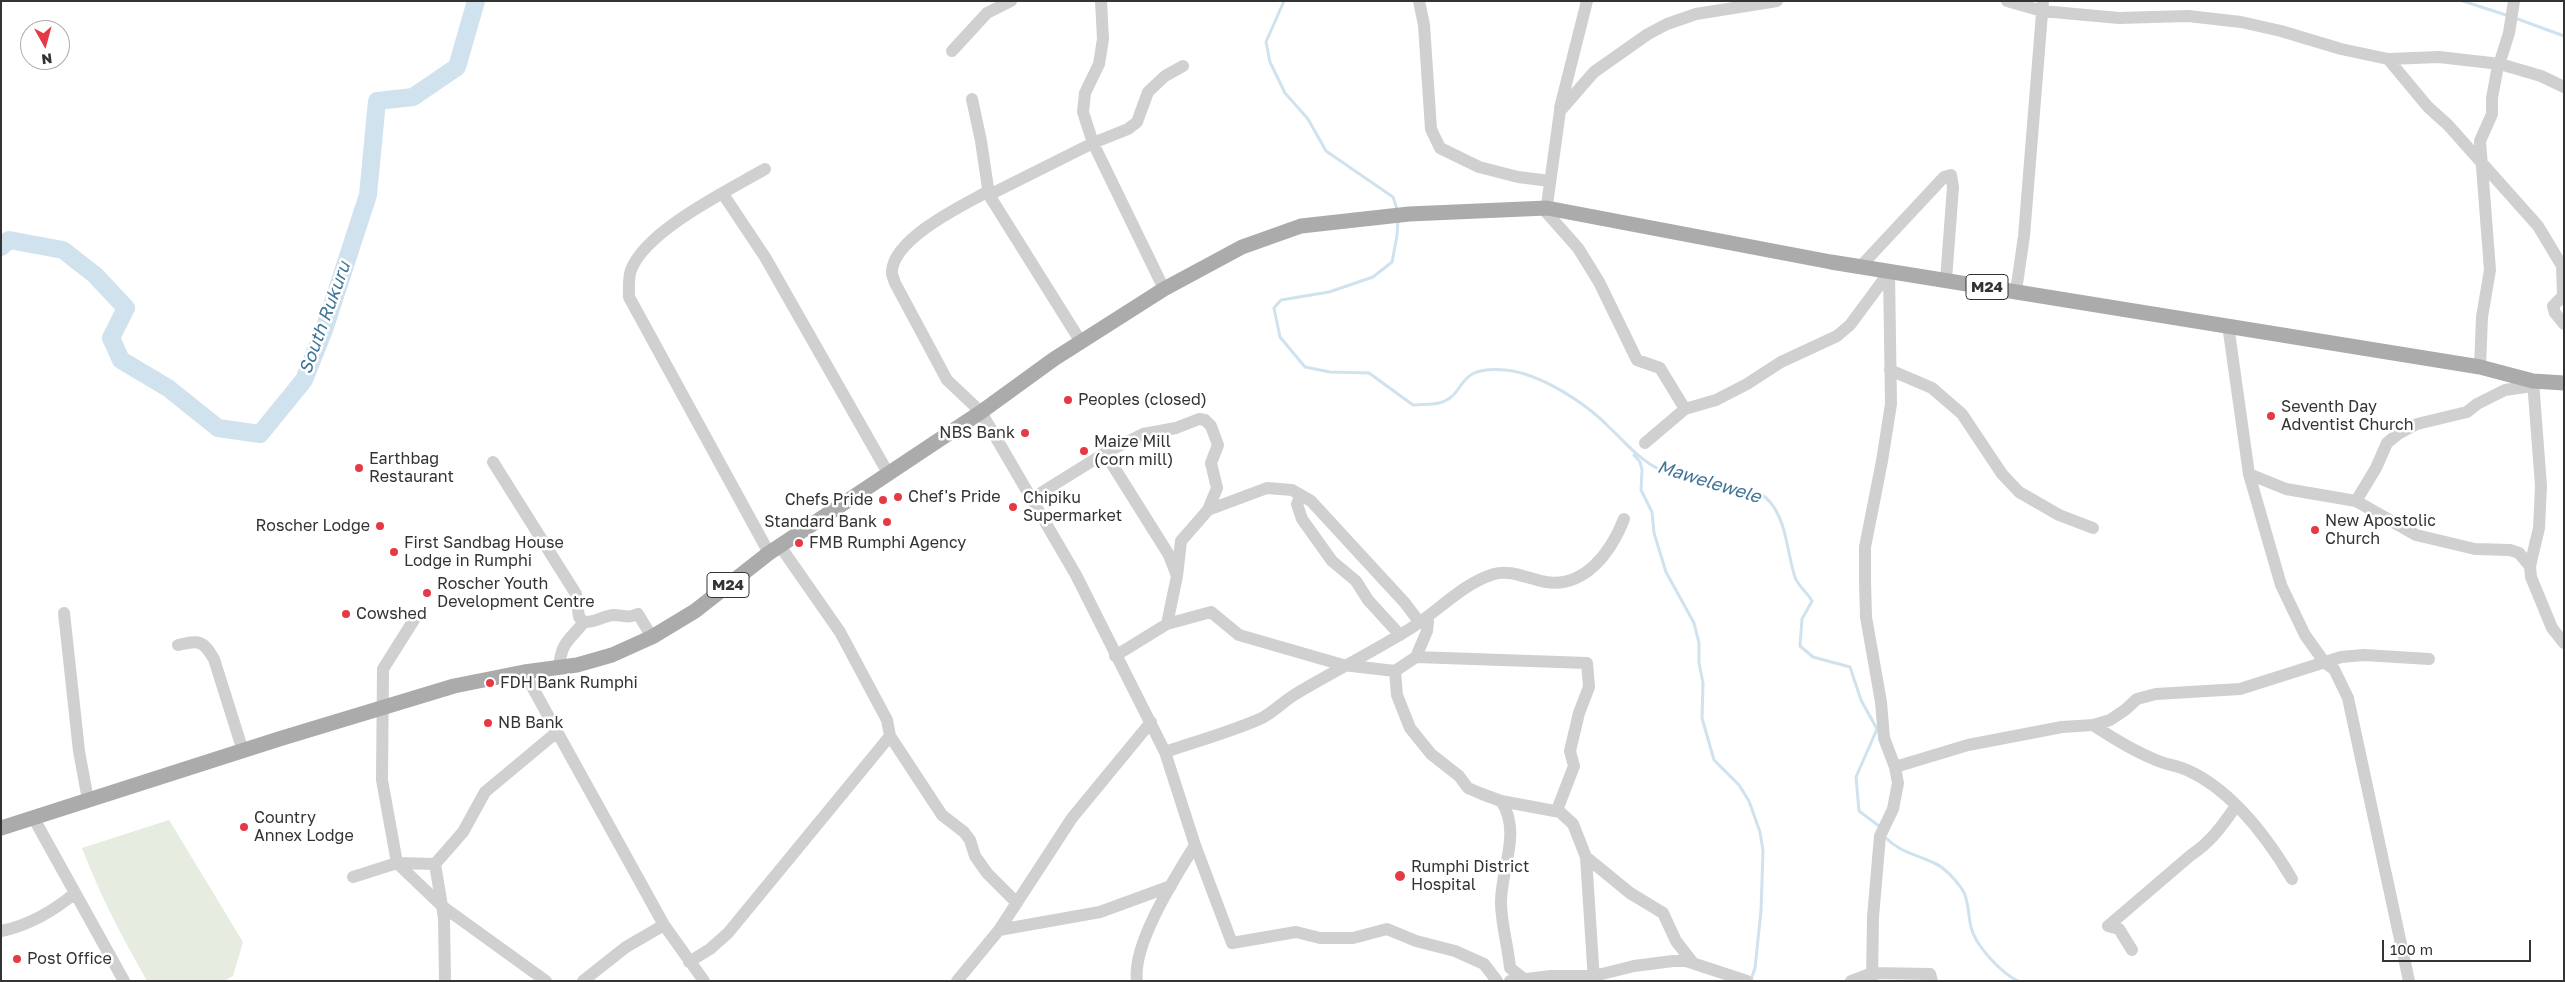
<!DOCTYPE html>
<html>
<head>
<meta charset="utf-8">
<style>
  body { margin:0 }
  #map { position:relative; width:2565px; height:982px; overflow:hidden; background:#fff; font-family:"Golos Text",sans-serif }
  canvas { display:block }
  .frame { position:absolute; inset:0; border:2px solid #333; pointer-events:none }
  .north { position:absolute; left:20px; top:20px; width:50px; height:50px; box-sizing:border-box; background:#fff; border:1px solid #adadad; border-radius:50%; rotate:173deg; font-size:14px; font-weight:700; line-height:20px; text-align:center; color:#333 }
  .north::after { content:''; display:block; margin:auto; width:18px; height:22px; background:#e63946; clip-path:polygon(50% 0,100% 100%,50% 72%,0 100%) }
  .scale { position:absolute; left:2382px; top:940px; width:149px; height:22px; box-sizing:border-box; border:2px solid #333; border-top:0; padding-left:6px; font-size:15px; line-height:18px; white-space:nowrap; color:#333; -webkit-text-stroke:4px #fff; paint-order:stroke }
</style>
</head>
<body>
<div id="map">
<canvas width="2565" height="982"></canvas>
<div class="frame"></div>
<div class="north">N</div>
<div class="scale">100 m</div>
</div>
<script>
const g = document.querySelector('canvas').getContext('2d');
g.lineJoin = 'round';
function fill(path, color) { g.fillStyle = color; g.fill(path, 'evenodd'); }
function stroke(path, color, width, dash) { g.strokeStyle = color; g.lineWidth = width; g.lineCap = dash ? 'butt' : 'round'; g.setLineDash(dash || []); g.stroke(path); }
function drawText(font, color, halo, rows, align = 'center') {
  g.font = font + ' "Golos Text",sans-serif'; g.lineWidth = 5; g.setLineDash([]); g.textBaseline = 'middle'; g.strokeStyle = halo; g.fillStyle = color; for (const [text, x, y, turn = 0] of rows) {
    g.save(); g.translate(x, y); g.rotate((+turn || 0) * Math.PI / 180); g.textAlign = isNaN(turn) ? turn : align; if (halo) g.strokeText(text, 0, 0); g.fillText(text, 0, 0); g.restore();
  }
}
fill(new Path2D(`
  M169 820 243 942 233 976 224 981H147C122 937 100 895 82 848Z`), '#e6ecdf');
stroke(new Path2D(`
  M1284 1 1266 42 1270 62 1285 93 1308 119 1326 151 1393 197 1398 212
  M2463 1 2509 16
  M2515 18 2564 36
  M1398 220 1397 236 1392 262 1373 277 1329 292 1281 300 1274 308 1280 337 1305 367 1330 372 1369 373 1413 405C1421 404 1431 405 1439 403 1469 395 1452 365 1506 370 1541 374 1586 403 1610 428 1629 446 1638 459 1662 471 1676 478 1697 484 1713 487 1730 489 1758 486 1770 502 1787 522 1787 553 1795 577 1797 585 1808 593 1812 601L1802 619 1800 646 1813 657 1850 667 1861 700 1877 729 1856 777 1859 811 1879 826
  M1634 455 1640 462 1642 470 1641 490 1652 512 1654 533 1666 572 1694 623 1699 643V663L1703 683 1702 718 1714 760 1739 785 1749 801 1760 832 1763 851 1761 911 1755 968 1751 980
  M1884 836C1900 853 1914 853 1934 863 1944 867 1956 880 1962 889 1969 898 1968 916 1971 927 1975 945 2001 973 2018 981`), '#cfe2ee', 3);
stroke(new Path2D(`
  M1 247 9 240 63 250 95 275 126 308 111 338 121 360 168 388 218 428 260 434 304 380 324 330 368 195 377 101 413 97 457 67 476 1`), '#cfe2ee', 18);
stroke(new Path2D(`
  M1101 1 1103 39 1099 64 1085 93 1083 112 1093 143 1164 289
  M1419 1 1424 25 1431 129 1440 148 1479 167 1518 177 1550 181
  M2007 1 2042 11 2119 18 2188 16 2241 22 2281 31 2341 49 2388 59 2439 57 2500 64 2541 76 2564 87
  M952 51 987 13 1011 1
  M2388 59 2428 107 2448 125 2538 226 2562 266 2563 296 2553 306 2555 313 2564 324
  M972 99 981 141 989 195 1081 342
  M1560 108 1587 1
  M765 169C729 190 646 230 631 270 628 278 629 289 629 297L769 553
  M723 194 765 257 888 473
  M1860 267 1944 177 1951 175 1953 187 1946 280
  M2016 291 2024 236 2043 1
  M2228 325 2249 474 2281 585 2305 635 2325 663 2334 669 2348 698 2409 981
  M2480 367 2482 317 2490 270 2480 141 2492 114V98L2497 71 2509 33 2514 1
  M1890 370 1932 388 1962 414 2002 474 2019 492 2059 515 2093 528
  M2533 381 2541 486 2539 528 2530 566 2531 577 2552 628 2564 643
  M1685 409 1660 368 1637 360 1599 282 1578 248 1546 212 1560 111 1594 72 1648 34 1667 24 1696 14 1777 1
  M1645 443 1685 409 1716 400 1747 384 1781 362 1837 336 1850 325 1887 275
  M1105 453 1143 434 1176 428 1199 419 1205 420 1211 426 1218 445 1211 463 1217 488 1208 510
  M493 462 576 594 579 617 584 622C595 623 603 616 613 615 625 615 625 619 638 614L652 637
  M2249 474 2286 489 2356 501 2416 535 2475 549 2510 550 2519 553 2530 566
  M1301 495 1297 504 1302 519 1332 561 1356 581 1368 600 1400 635
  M1031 499 1105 453 1169 555 1177 576 1167 624
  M2356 501 2376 468 2387 443 2398 434 2417 424 2467 412 2477 404 2505 390 2532 386
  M1177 576 1181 541 1208 510 1267 488 1292 490 1311 501 1405 603 1420 623 1428 622 1427 631 1416 657
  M64 613 79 751 88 800
  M417 615 383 669 382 780 397 863 442 906 546 981
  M178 645C199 640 203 640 214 659L243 751
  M1115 656 1167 624 1211 612 1239 635 1343 665 1395 671 1397 695 1410 728 1431 754 1459 776 1468 788 1482 794 1501 801 1560 812 1573 824 1586 857 1630 893 1663 913 1676 941 1693 963
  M559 668C561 642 569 641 584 622
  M1395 671 1416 657 1587 663 1589 687 1579 713 1570 751 1574 766 1557 810
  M524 672 664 925 704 981
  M2093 725C2114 739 2137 753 2161 762 2169 765 2178 766 2187 770 2232 790 2267 837 2292 879
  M890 736 942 815 964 832 970 840 975 856 987 873 1017 903
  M1165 752C1197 741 1231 732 1262 718 1275 711 1286 699 1299 692 1335 671 1372 652 1408 630 1437 613 1461 584 1494 574 1511 569 1528 579 1546 582 1585 588 1611 552 1624 519
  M1895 767 1968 745 2062 727 2093 725 2110 720 2125 710 2137 699 2156 694 2240 689 2341 657 2364 655 2429 659
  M1501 801C1522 832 1501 868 1501 902 1501 923 1508 946 1510 968L1524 979
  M33 817 124 981
  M1195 845 1232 943 1296 932 1320 938H1353L1387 929 1416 941 1455 951 1484 964 1497 981
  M1586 857 1594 981
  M353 877 397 863 435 864
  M999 930 1072 818 1151 722
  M1 931C28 926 55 910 75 893
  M2132 950 2119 929 2108 926 2191 855C2211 842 2222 826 2236 806
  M689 962 710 949 728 933 890 736 887 720 840 632 780 546
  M445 981 444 918 435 864 463 832 485 792 557 732
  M583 981 626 947 664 925
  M957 981 999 930 1100 912 1171 886
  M1137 981C1132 944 1175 878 1195 845L1165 752 1076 575 981 412 947 380 895 283C894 279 891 274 892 271 894 239 959 207 985 193L989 195 1093 143 1128 129 1137 122 1148 92 1165 76 1183 66
  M1510 981 1551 976H1594L1634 966 1673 961H1686L1747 981
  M1851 981 1872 973 1930 974 1932 981
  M1872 981 1873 917 1880 836 1893 809 1898 783 1895 767 1884 738 1881 702 1866 617 1865 581V547L1882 461 1891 404 1889 272`), '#d0d0d0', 12);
stroke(new Path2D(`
  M1 828 279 739 454 686 524 672 577 665 612 655 652 637 695 611 769 553 981 412 1054 359 1164 289 1242 247 1301 226 1409 214 1547 208 1831 262 2480 367 2533 381 2564 383`), '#ababab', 15);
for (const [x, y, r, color] of [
  [1068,400,5,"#e63946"],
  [2271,416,5,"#e63946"],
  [1025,433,5,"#e63946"],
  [1084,451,5,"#e63946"],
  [359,468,5,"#e63946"],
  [898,497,5,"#e63946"],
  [883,500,5,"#e63946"],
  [1013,507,5,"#e63946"],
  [887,522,5,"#e63946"],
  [380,526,5,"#e63946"],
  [2315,530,5,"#e63946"],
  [799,543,5,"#e63946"],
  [394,552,5,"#e63946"],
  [427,593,5,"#e63946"],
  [346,614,5,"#e63946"],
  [490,683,5,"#e63946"],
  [488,723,5,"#e63946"],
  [244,827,5,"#e63946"],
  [1400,876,6,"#e63946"],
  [17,959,5,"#e63946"]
]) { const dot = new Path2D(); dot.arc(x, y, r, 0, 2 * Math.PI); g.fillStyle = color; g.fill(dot); stroke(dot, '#fff', 2); }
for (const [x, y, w] of [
  [1987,287,42],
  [728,585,42]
]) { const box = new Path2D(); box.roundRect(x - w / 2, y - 12.5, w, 25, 4); g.fillStyle = '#fff'; g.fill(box); stroke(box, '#333', 1); }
drawText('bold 15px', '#333', null, [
  ["M24",1987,287],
  ["M24",728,585]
]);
drawText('16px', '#333', '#fff', [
  ["Peoples (closed)",1078,400],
  ["Seventh Day",2281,407],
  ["Adventist Church",2281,425],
  ["NBS Bank",1015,433,"right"],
  ["Maize Mill",1094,442],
  ["(corn mill)",1094,460],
  ["Earthbag",369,459],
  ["Restaurant",369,477],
  ["Chef's Pride",908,497],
  ["Chipiku",1023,498],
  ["Supermarket",1023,516],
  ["Chefs Pride",873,500,"right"],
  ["New Apostolic",2325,521],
  ["Church",2325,539],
  ["Standard Bank",877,522,"right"],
  ["Roscher Lodge",370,526,"right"],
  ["First Sandbag House",404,543],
  ["Lodge in Rumphi",404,561],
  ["FMB Rumphi Agency",809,543],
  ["Roscher Youth",437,584],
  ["Development Centre",437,602],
  ["Cowshed",356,614],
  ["FDH Bank Rumphi",500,683],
  ["NB Bank",498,723],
  ["Country",254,818],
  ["Annex Lodge",254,836],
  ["Rumphi District",1411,867],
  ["Hospital",1411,885],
  ["Post Office",27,959]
], 'left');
drawText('italic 18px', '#3f7597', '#fff', [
  ["South Rukuru",325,318,-70],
  ["Mawelewele",1709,482,17]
]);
</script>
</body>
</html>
